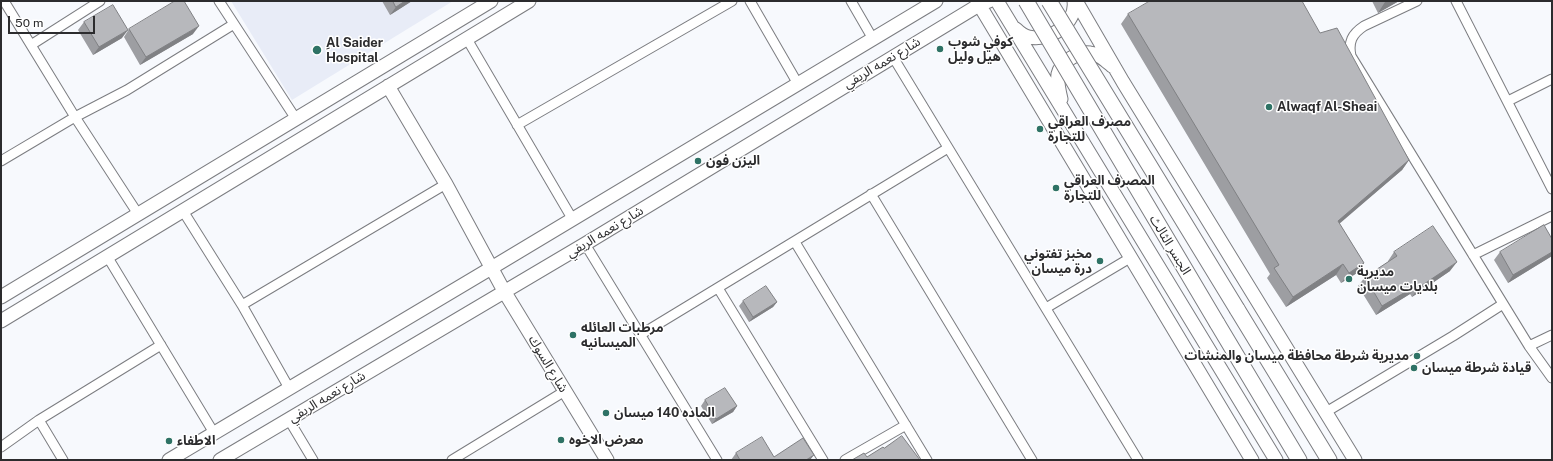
<!DOCTYPE html>
<html>
<head>
<meta charset="utf-8">
<style>
  body { margin:0 }
  #map { position:relative; width:1553px; height:461px; overflow:hidden; background:#f7f9fd; font-family:"Public Sans",sans-serif }
  canvas { display:block }
  .frame { position:absolute; inset:0; border:2px solid #2c2c2e; pointer-events:none }
  .scale { position:absolute; left:8px; top:16px; width:87px; height:18px; box-sizing:border-box; border:2px solid #2c2c2e; border-top:0; padding-left:5px; font-size:12px; line-height:14px; white-space:nowrap; color:#2c2c2e; -webkit-text-stroke:3px #fff; paint-order:stroke }
</style>
</head>
<body>
<div id="map">
<canvas width="1553" height="461"></canvas>
<div class="frame"></div>
<div class="scale">50 m</div>
</div>
<script>
const g = document.querySelector('canvas').getContext('2d');
g.lineJoin = 'round';
function fill(path, color) { g.fillStyle = color; g.fill(path, 'evenodd'); }
function stroke(path, color, width, dash) { g.strokeStyle = color; g.lineWidth = width; g.lineCap = dash ? 'butt' : 'round'; g.setLineDash(dash || []); g.stroke(path); }
function drawText(font, color, halo, rows, align = 'center') {
  g.font = font + ' "Public Sans","Noto Sans Arabic",sans-serif'; g.lineWidth = 3; g.setLineDash([]); g.textBaseline = 'middle'; g.strokeStyle = halo; g.fillStyle = color; for (const [text, x, y, turn = 0] of rows) {
    g.save(); g.translate(x, y); g.rotate((+turn || 0) * Math.PI / 180); g.textAlign = isNaN(turn) ? turn : align; if (halo) g.strokeText(text, 0, 0); g.fillText(text, 0, 0); g.restore();
  }
}
fill(new Path2D(`
  M231 1H453L292 100Z`), '#e8ecf7');
const street = new Path2D(`
  M4 1 75 117 138 214
  M219 1 296 119
  M750 1 798 84
  M851 1 873 39
  M1417 1 1364 26C1352 34 1348 42 1351 56L1529 346 1552 378
  M1456 1 1552 189
  M467 39 573 220
  M31 45 100 1
  M893 57 1138 460
  M1508 101 1552 79
  M517 125 732 1
  M1 161 75 117 127 90 234 24
  M871 194 1032 460
  M183 211 242 305 289 388
  M795 242 927 460
  M585 244 717 460
  M1473 255 1552 216
  M107 256 214 433
  M718 288 823 460
  M242 305 446 184
  M1046 308 1130 258
  M640 335 948 148
  M1529 346 1552 335
  M1326 412 1453 336 1503 304
  M39 420 63 460
  M289 420 313 460
  M1 447 39 420 161 345
  M452 460 565 391
  M845 460 906 425`);
const secondary = new Path2D(`
  M977 1 1252 460
  M997 1 1276 460
  M1076 1 1123 82 1355 460
  M1016 29C1020 33 1024 36 1029 37 1050 42 1077 23 1074 1
  M388 86 446 184 504 291 607 460
  M1061 99C1059 91 1057 82 1058 74 1061 62 1078 51 1090 53 1099 54 1105 60 1112 66
  M1 297 491 1
  M1 321 529 1
  M169 460 493 267 936 1
  M220 460 585 244 979 5 989 1`);
const primary = new Path2D(`
  M1237 309 1329 460
  M1217 323 1299 460`);
stroke(street, '#7c7d81', 11);
stroke(secondary, '#7c7d81', 15);
stroke(primary, '#7c7d81', 17);
stroke(street, '#fff', 9);
stroke(secondary, '#fff', 13);
stroke(primary, '#fff', 15);
const primaryBridge = new Path2D(`
  M1026 1 1217 323
  M1049 1 1237 309`);
stroke(primaryBridge, '#7c7d81', 17, []);
stroke(primaryBridge, '#fff', 15);
fill(new Path2D(`
  M382 1H412L390 15Z
  M1372 1H1399L1378 13Z
  M1128 14 1320 33 1409 160 1402 170 1339 223 1364 263 1357 273 1341 283 1336 275 1286 307 1267 278 1270 274 1121 24Z
  M84 22 122 38 93 55 78 30Z
  M129 29 193 34 140 65 124 37Z
  M1552 239V256L1508 283 1494 260 1500 252Z
  M1394 252 1450 271 1412 297 1410 294 1376 315 1358 286 1365 277 1388 262V261Z
  M743 301 777 302 773 307 749 322 739 306Z
  M705 400 737 406 733 412 712 424 701 406Z
  M736 453 774 457 810 460H731Z`), '#9d9ea2');
fill(new Path2D(`
  M405 1H412L390 15 396 7Z
  M1388 1H1399L1378 13 1385 2Z
  M199 26 193 34 140 65 146 57Z
  M128 30 122 38 93 55 99 47Z
  M1409 160 1402 170 1331 231 1338 221Z
  M1552 252V256L1508 283 1513 275Z
  M1457 262 1450 271 1412 297 1418 288Z
  M1364 263 1357 273 1341 283 1349 273Z
  M1343 264 1336 275 1286 307 1293 297Z
  M1417 285 1410 294 1376 315 1382 306Z
  M777 302 773 307 749 322 753 317Z
  M737 406 733 412 712 424 716 419Z
  M814 455 810 460H806Z`), '#808184');
const building = new Path2D(`
  M175 1H184L199 26 146 57 129 29Z
  M393 1H405L396 7Z
  M1150 1H1302L1320 33 1337 28 1409 160 1338 221 1364 263 1349 273 1343 264 1293 297 1274 268 1279 265 1128 14Z
  M113 5 128 30 99 47 84 22Z
  M1544 225 1552 239V252L1513 275 1500 252Z
  M1433 226 1457 262 1418 288 1417 285 1382 306 1365 277 1397 256 1394 252Z
  M766 286 777 302 753 317 743 301Z
  M725 388 737 406 716 419 705 400Z
  M902 436 920 460H852L864 453 867 457 883 447 884 448Z
  M762 437 774 457 803 438 814 455 806 460H740L736 453Z`);
fill(building, '#b7b8bc');
stroke(building, '#808184', 1);
for (const [x, y, r, color] of [
  [940,49,4,"#2e7265"],
  [317,50,5,"#2e7265"],
  [1269,107,4,"#2e7265"],
  [1040,129,4,"#2e7265"],
  [698,161,4,"#2e7265"],
  [1056,188,4,"#2e7265"],
  [1100,261,4,"#2e7265"],
  [1349,279,4,"#2e7265"],
  [573,335,4,"#2e7265"],
  [1417,356,4,"#2e7265"],
  [1414,368,4,"#2e7265"],
  [606,413,4,"#2e7265"],
  [561,440,4,"#2e7265"],
  [169,441,4,"#2e7265"]
]) { const dot = new Path2D(); dot.arc(x, y, r, 0, 2 * Math.PI); g.fillStyle = color; g.fill(dot); stroke(dot, '#fff', 1.5); }
drawText('bold 13px', '#2c2c2e', '#fff', [
  ["كوفي شوب",948,42],
  ["هيل وليل",948,57],
  ["ِAl Saider",326,43],
  ["Hospital",326,58],
  ["Alwaqf Al-Sheai",1277,107],
  ["مصرف العراقي",1048,122],
  ["للتجارة",1048,137],
  ["اليزن فون",706,161],
  ["المصرف العراقي",1064,181],
  ["للتجارة",1064,196],
  ["مخبز تفتوني",1092,254,"right"],
  ["درة ميسان",1092,269,"right"],
  ["مديرية",1357,272],
  ["بلديات ميسان",1357,287],
  ["مرطبات العائله",581,328],
  ["الميسانيه",581,343],
  ["مديرية شرطة محافظة ميسان والمنشات",1409,356,"right"],
  ["قيادة شرطة ميسان",1422,368],
  ["الماده 140 ميسان",614,413],
  ["معرض الاخوه",569,440],
  ["الاطفاء",177,441]
], 'left');
drawText('13px', '#2c2c2e', '#fff', [
  ["شارع نعمه الريفي",882,63,-31],
  ["شارع نعمه الريفي",605,232,-31],
  ["الجسر الثالث",1170,245,59],
  ["شارع السوك",548,364,59],
  ["شارع نعمه الريفي",327,397,-31]
]);
</script>
</body>
</html>
